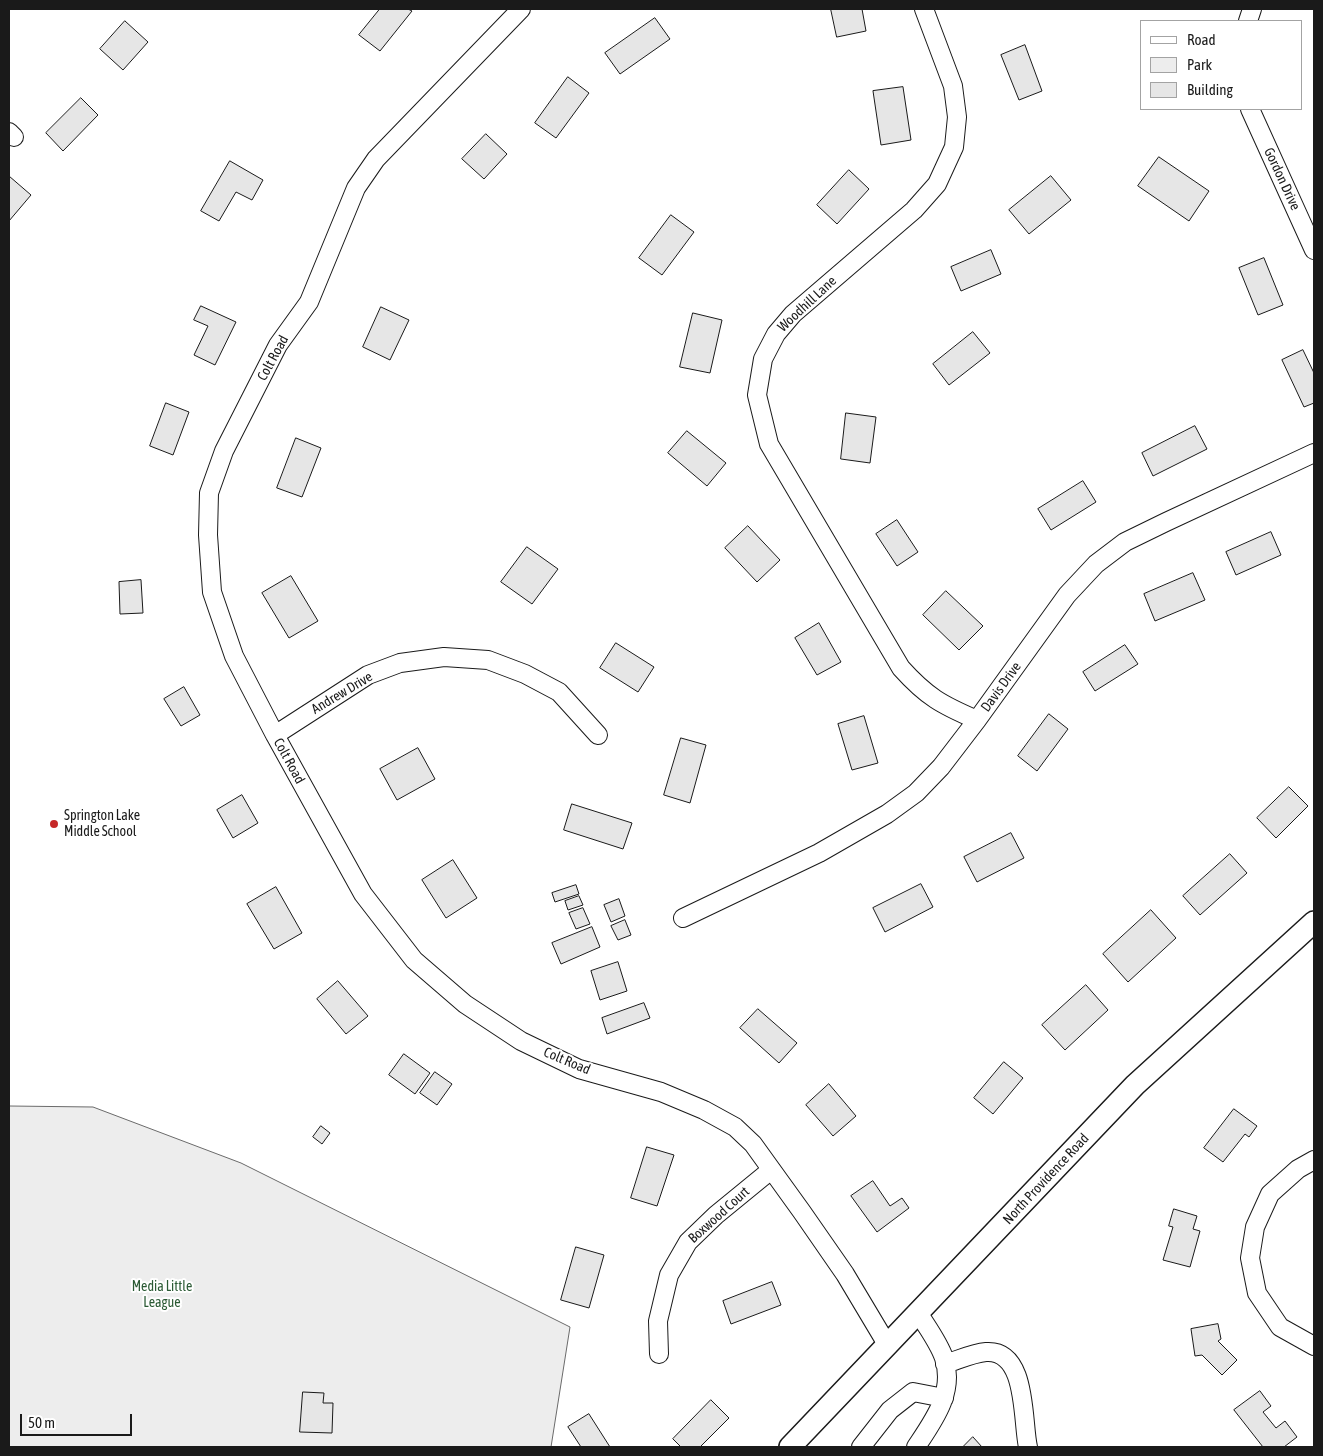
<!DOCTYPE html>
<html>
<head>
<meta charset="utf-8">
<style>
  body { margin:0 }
  #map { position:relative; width:1323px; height:1456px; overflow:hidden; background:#fff; font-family:"Asap Condensed",sans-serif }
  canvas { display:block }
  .frame { position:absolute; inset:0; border:10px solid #1a1a1a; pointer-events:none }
  .legend { position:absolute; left:1140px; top:20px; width:162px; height:90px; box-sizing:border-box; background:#fff; border:1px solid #a3a3a3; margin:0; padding:6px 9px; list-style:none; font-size:15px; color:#1a1a1a }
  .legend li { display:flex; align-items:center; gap:10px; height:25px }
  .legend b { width:25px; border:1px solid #a3a3a3 }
  .scale { position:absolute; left:20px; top:1414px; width:112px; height:22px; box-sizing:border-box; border:2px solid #1a1a1a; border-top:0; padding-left:6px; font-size:15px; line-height:18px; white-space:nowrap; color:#1a1a1a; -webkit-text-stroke:4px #fff; paint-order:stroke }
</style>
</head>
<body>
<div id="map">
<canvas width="1323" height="1456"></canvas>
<div class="frame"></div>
<ul class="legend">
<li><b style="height:6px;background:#fff"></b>Road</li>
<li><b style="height:14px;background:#ededed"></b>Park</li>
<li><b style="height:14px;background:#e6e6e6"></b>Building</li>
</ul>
<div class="scale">50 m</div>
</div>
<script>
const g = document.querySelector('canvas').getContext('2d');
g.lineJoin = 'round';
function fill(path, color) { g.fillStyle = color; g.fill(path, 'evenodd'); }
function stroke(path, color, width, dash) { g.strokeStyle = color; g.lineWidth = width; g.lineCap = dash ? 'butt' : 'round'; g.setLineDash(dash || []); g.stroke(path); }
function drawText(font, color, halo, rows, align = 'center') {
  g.font = font + ' "Asap Condensed",sans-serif'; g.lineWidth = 4; g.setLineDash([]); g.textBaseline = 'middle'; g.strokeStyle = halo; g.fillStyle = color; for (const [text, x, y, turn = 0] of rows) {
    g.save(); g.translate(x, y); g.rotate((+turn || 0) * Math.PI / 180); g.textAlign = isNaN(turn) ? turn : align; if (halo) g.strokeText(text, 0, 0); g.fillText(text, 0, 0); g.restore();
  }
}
const green = new Path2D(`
  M9 1106 93 1107 241 1163 570 1327 551 1447H9Z`);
fill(green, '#ededed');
stroke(green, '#6a6a6a', 1);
const building = new Path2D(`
  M380 9H408L412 11 380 51 359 35Z
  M831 9H862L866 31 837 37Z
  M655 18 670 39 620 74 605 53Z
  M125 21 148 42 123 70 100 49Z
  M1025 45 1042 91 1019 100 1001 55Z
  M568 77 589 93 556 138 535 123Z
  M903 87 911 140 881 145 873 91Z
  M81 98 98 115 63 151 46 133Z
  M486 134 507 154 484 179 462 159Z
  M1159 157 1209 191 1189 221 1138 186Z
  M230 161 263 180 252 200 236 192 219 221 201 211Z
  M849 170 869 189 837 224 817 205Z
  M9 176 31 195 9 221Z
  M1051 176 1071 200 1029 234 1009 210Z
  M671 215 694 232 662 275 639 258Z
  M991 250 1001 274 961 291 951 267Z
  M1264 258 1283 305 1258 315 1239 268Z
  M201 306 236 322 215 365 194 355 208 326 194 320Z
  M381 307 409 320 390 360 363 347Z
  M693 313 722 320 710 373 680 367Z
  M973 332 990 353 949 385 933 364Z
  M1303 350 1314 373V403L1304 407 1282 360Z
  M166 403 189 412 173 455 150 446Z
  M846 413 876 417 870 463 841 459Z
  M1195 426 1207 449 1153 476 1142 453Z
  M687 431 726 463 707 486 668 453Z
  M296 438 321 448 302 497 277 488Z
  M1083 481 1096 502 1051 530 1038 509Z
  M897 520 918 552 897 566 876 534Z
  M748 526 780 560 757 582 725 548Z
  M1271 532 1281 555 1236 575 1226 552Z
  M527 547 558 569 532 604 501 582Z
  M1193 573 1205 600 1155 621 1144 594Z
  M291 576 318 621 289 638 262 593Z
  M141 580 143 613 120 614 119 582Z
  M946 591 983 626 959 650 923 615Z
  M819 623 841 662 817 675 795 638Z
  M616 643 654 667 638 692 600 668Z
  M1125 645 1138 664 1095 691 1083 672Z
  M184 687 200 715 181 726 164 699Z
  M1049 714 1068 729 1037 771 1018 756Z
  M864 716 878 763 852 770 838 724Z
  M681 738 706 745 690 803 664 795Z
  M418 748 435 779 397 800 380 769Z
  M1289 787 1308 806 1276 838 1257 818Z
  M242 795 258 823 233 838 217 810Z
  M572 804 632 823 623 849 564 830Z
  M1011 833 1024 858 977 882 964 857Z
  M1230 854 1247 873 1200 915 1183 896Z
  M453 860 477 898 446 918 422 880Z
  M921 884 933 907 885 932 873 908Z
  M576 885 579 894 555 902 552 893Z
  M276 887 302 933 274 949 247 904Z
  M579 896 583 905 568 910 565 901Z
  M619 899 625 916 611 922 604 905Z
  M583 908 590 924 576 929 569 913Z
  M1151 910 1176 938 1128 982 1103 954Z
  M625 920 631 935 618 940 611 926Z
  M592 927 600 947 561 964 552 943Z
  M618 962 627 991 600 1000 591 971Z
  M338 981 368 1016 346 1034 317 999Z
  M1086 985 1108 1010 1065 1050 1042 1025Z
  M644 1003 650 1018 607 1034 602 1018Z
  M758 1009 797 1043 779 1063 740 1028Z
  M404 1054 430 1073 415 1094 389 1075Z
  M1004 1062 1023 1078 993 1114 974 1098Z
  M435 1072 452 1084 437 1105 420 1093Z
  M829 1084 856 1116 833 1136 806 1105Z
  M1234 1109 1257 1126 1249 1137 1245 1134 1223 1162 1204 1148Z
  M321 1126 330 1133 322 1144 313 1137Z
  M647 1147 674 1155 657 1206 631 1198Z
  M873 1181 890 1206 902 1198 909 1208 877 1232 851 1196Z
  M1174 1209 1197 1216 1193 1229 1200 1231 1190 1267 1163 1260 1173 1227 1169 1226Z
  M576 1247 604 1255 589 1308 561 1300Z
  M772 1282 781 1305 731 1324 723 1301Z
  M1218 1324 1221 1339 1218 1341 1237 1360 1222 1375 1202 1355 1195 1356 1191 1329Z
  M1260 1391 1271 1406 1263 1412 1276 1428 1285 1421 1297 1437 1284 1447H1263L1234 1410Z
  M303 1392 324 1393 323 1403H333L332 1433 300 1432Z
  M711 1400 729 1418 700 1447H681L673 1439Z
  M589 1414 610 1447H581L568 1427Z
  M973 1437 982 1447H963Z`);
fill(building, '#e6e6e6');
stroke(building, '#1a1a1a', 1);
const minor = new Path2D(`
  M521 9 376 159 356 188 309 302 278 345 224 451 209 493 208 535 212 592 234 656 275 735 363 894 414 960 465 1004 521 1041 579 1069 661 1092 704 1110 735 1127 753 1144 802 1212 845 1274 888 1346
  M924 9 953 86 957 117 954 147 937 184 914 210 793 314 776 334 763 359 757 395 769 444 901 668C927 697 942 705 977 720
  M1248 21 1252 9
  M1250 109 1314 250
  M9 132 14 137
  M275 735 368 675 400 663 444 657 488 660 525 674 559 692 598 735
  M683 918 819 853 887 814 916 793 941 767 977 720 1067 595 1096 564 1125 542 1166 522 1314 453
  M1314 1160 1298 1169 1270 1194 1255 1227 1250 1258 1257 1293 1280 1327 1314 1346
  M659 1354 658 1321 669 1275 688 1242 716 1215 771 1170
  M945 1364C958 1360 973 1353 986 1352 1028 1349 1022 1422 1028 1447
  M861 1447 890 1410 913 1392 944 1398
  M916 1447C934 1420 955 1392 944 1358 939 1343 927 1327 919 1314`);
const major = new Path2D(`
  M790 1447 1135 1085 1314 922`);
stroke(minor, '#1a1a1a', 20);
stroke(major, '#1a1a1a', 24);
stroke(minor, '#fff', 18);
stroke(major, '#fff', 21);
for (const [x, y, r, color] of [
  [54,824,5,"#c62828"]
]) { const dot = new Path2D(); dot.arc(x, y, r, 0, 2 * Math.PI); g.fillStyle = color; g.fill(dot); stroke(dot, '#fff', 2); }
drawText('14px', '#1a1a1a', '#fff', [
  ["Gordon Drive",1282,179,65],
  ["Woodhill Lane",807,304,-43],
  ["Colt Road",273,358,-61],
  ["Davis Drive",1001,687,-54],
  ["Andrew Drive",342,693,-31],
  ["Colt Road",289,761,61],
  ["Colt Road",567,1061,23],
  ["North Providence Road",1046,1179,-47],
  ["Boxwood Court",719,1215,-42]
]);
drawText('14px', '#1a1a1a', '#fff', [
  ["Springton Lake",64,816],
  ["Middle School",64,832]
], 'left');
drawText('14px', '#2b5a34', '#fff', [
  ["Media Little",162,1287],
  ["League",162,1303]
]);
</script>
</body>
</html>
